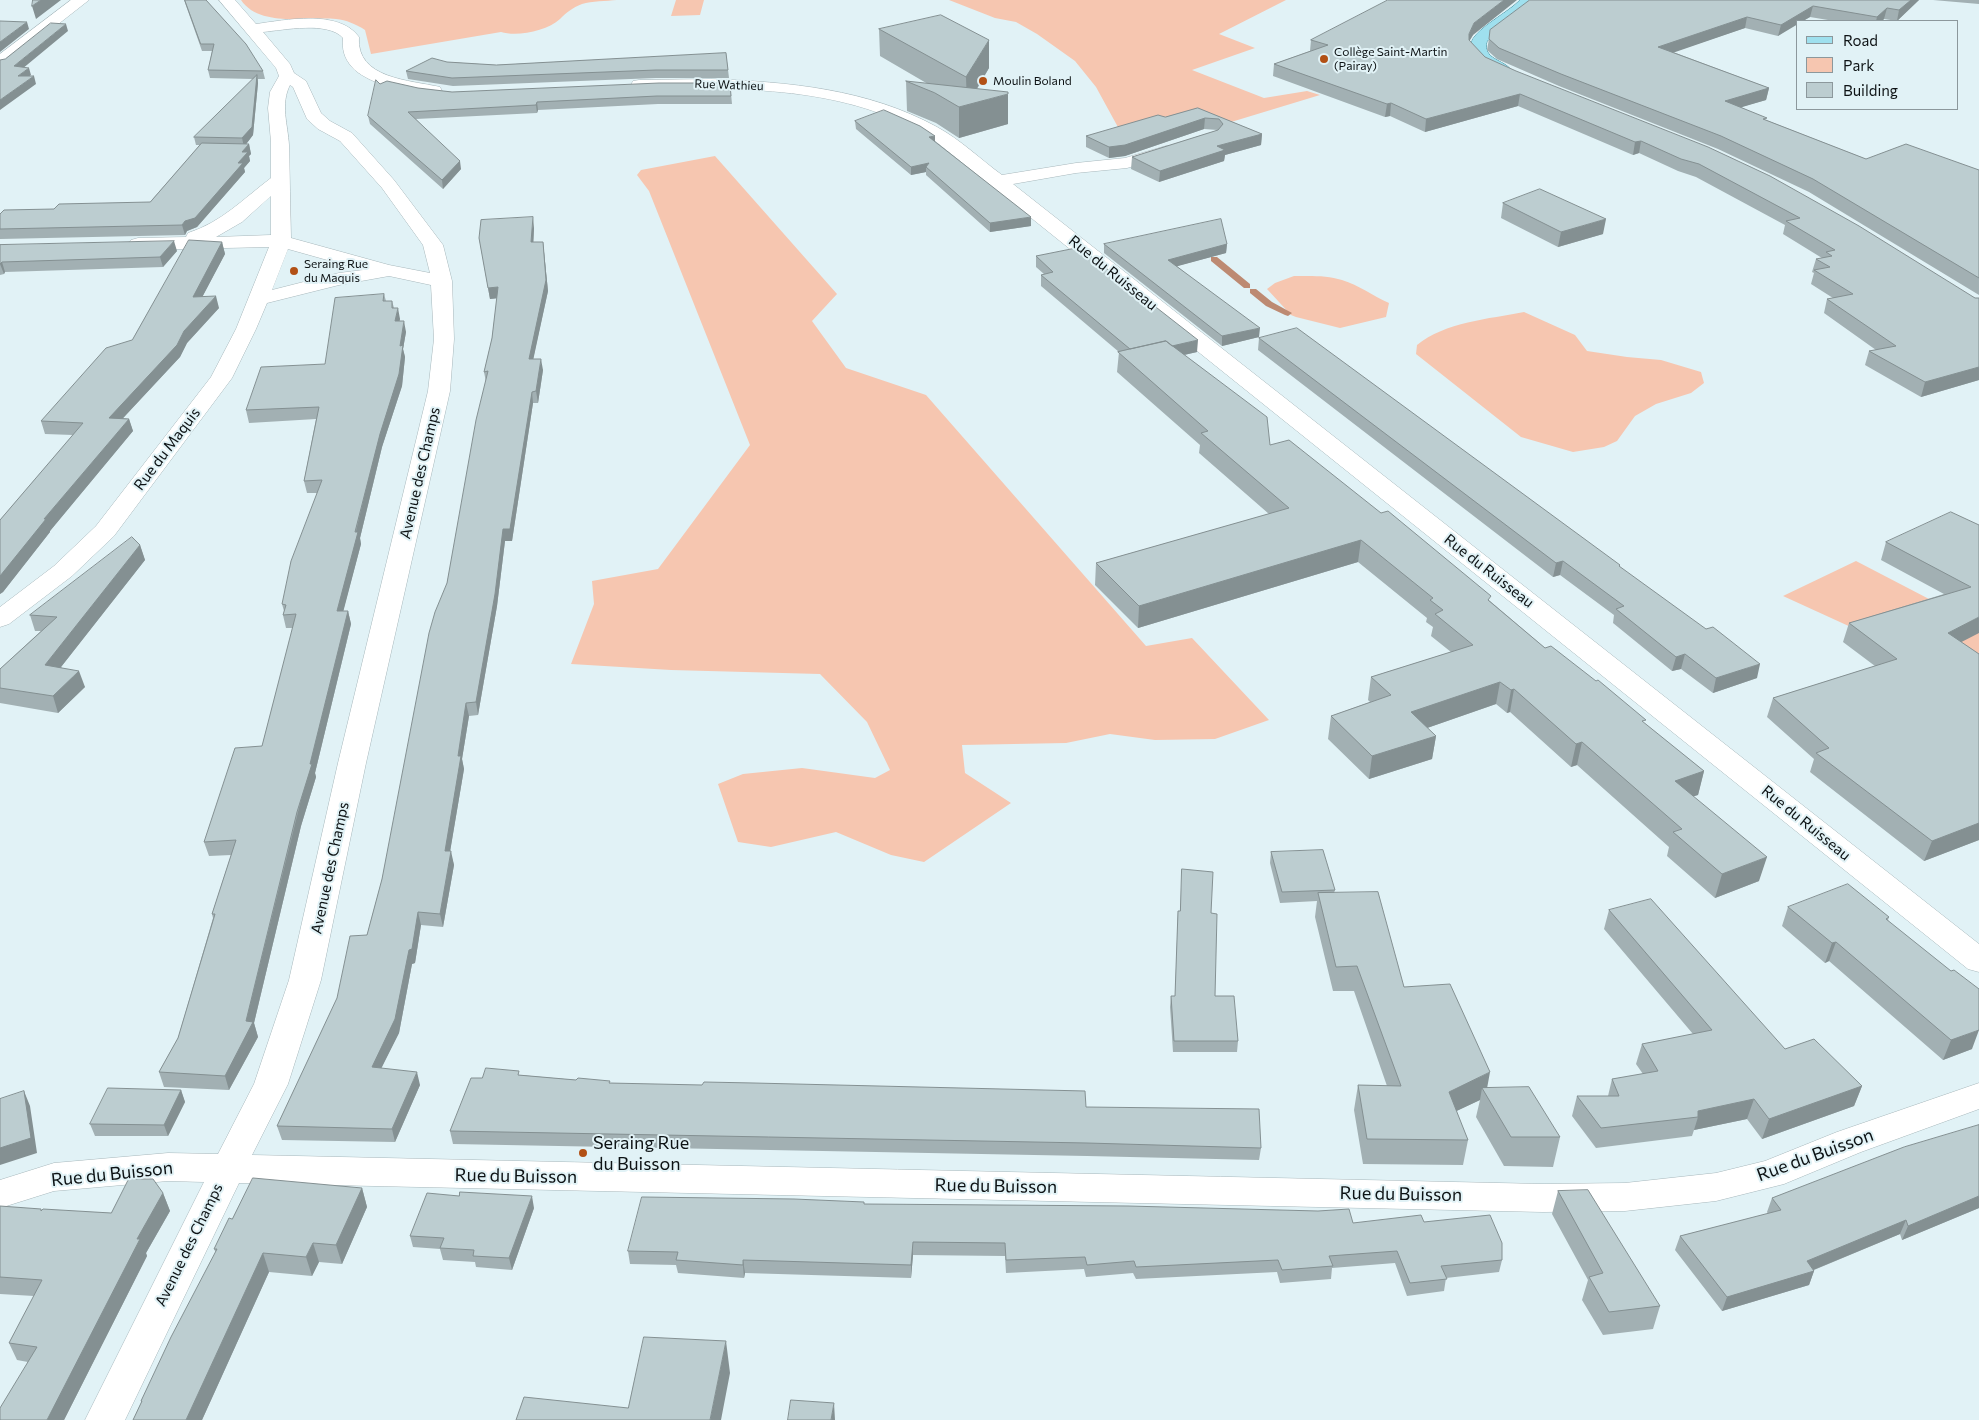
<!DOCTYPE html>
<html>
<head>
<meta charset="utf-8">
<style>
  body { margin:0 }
  #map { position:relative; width:1979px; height:1420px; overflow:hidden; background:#e1f2f6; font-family:Commissioner,sans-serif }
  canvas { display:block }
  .legend { position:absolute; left:1796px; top:20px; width:162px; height:90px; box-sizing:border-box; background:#e1f2f6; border:1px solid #8c989c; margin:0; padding:6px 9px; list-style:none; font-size:15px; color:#0d1214 }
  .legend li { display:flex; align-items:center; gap:10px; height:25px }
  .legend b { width:25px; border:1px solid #8c989c }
</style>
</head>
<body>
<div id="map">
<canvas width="1979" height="1420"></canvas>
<ul class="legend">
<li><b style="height:6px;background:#9fe0ee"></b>Road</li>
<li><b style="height:14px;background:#f6c6b0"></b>Park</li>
<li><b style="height:14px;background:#bccdd0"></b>Building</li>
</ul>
</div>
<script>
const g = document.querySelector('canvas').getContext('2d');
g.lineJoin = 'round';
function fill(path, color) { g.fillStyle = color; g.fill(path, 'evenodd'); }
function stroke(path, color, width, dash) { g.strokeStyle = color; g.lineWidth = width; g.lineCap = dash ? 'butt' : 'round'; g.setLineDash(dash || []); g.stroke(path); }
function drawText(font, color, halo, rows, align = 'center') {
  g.font = font + ' Commissioner,sans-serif'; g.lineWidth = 4; g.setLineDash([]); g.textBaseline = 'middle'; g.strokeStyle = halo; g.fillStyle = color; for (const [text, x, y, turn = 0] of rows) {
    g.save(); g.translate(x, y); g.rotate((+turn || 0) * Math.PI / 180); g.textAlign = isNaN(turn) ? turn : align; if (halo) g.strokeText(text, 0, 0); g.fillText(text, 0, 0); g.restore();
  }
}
fill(new Path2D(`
  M241 0H617C606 1 592 1 582 4 572 8 567 12 560 19 547 31 517 37 501 32L371 54 365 30C356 24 346 20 336 19 307 16 260 28 241 0Z
  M676 0H704L700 15 671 16Z
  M949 0H1286L1219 34 1255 48 1192 70 1264 98 1307 91 1320 95 1218 126 1119 129 1096 87 1075 61 1037 34 1016 22 995 18Z
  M715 156 837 294 812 321 846 368 926 395 1146 646 1192 638 1269 720 1215 739 1155 740 1110 734 1066 743 962 745 965 773 1011 803 924 862 891 855 836 832 771 847 738 842 718 784 743 774 802 768 875 778 890 770 867 722 820 674 671 670 571 664 594 604 592 581 658 569 750 445 649 191 637 175 641 170Z
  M1294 276C1310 276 1327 275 1342 280 1359 285 1373 296 1389 303L1386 317 1340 328 1296 317 1291 315 1267 289 1275 283Z
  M1524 312 1575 335 1587 351 1627 357 1661 360 1701 372 1704 383 1691 393 1656 404 1635 416 1617 441 1604 447 1573 452 1521 437 1416 354 1417 345C1445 322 1489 319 1524 312Z
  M1856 561 1979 625V690L1958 676 1783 596Z`), '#f6c6b0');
fill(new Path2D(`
  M1211 257H1217L1250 284V288H1244L1211 261Z
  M1250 289H1256L1272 302 1292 313 1288 316 1285 315 1266 306 1250 293Z`), '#bd8a72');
const minor = new Path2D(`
  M71 0H89L6 65 0 67V54Z
  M219 0H235L256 24C285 20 339 9 359 37 356 79 410 80 440 87L442 91 440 95C420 99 365 83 352 67 344 58 342 49 343 38 328 21 284 30 263 32L290 64 294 73 306 81 321 113 330 121 352 133 394 180 443 245 452 281 454 339 450 391 366 763 321 980 288 1084 252 1155 1543 1184 1625 1183 1716 1173 1765 1161 1837 1132 1979 1083V1109L1861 1152 1784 1184 1716 1201 1625 1211 1543 1212 239 1183 125 1420H85L204 1182 168 1181 54 1191 0 1208V1180L54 1163 168 1153 218 1154 254 1084 289 980 338 763 428 391 434 339 431 285 389 276 339 285 267 303 256 329 232 378 114 536 72 576 9 624 0 627V607L54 566 96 526 211 377 236 329 269 247 138 250 131 248 128 244 131 240 138 238 186 237 188 233C222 222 243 199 271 178V142L268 108 270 92 279 76 276 68ZM290 85 293 87 307 119 318 129 340 141 382 188 423 245 430 273 389 265 291 238C290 207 290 176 289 145 288 125 280 104 290 85ZM271 196V235L216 237 242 222ZM288 249 363 270 339 273 272 290Z
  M711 79C789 82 868 89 937 127 961 140 980 159 1002 175L1076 163 1125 158 1166 146 1172 147 1175 151 1172 155 1127 168 1076 173 1013 184 1979 944V972L1968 969 934 140C849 85 737 87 639 90L633 89 631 85 633 81 639 80Z`);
const major = new Path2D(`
  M1520 0H1536L1527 10 1487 41C1482 60 1504 59 1512 71L1510 74C1494 78 1464 59 1472 41 1477 28 1509 12 1520 0Z`);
stroke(minor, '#a7b7bb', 1);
stroke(major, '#428a9a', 1);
fill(minor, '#fff');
fill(major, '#9fe0ee');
fill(new Path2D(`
  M184 0H206L263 71 265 79H258V83L253 135 246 144H249L251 154 249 156 250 161 244 168 245 172 197 227 187 231 185 235 0 239V214L54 209 150 202 200 145H196L194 137 253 79 210 78 208 70 212 51H202Z
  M1530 0H1919L1897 21 1884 19 1882 21H1834L1810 17 1803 21H1798L1778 36 1745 28 1673 52 1769 88 1766 100 1741 107 1766 120 1866 159 1979 170V295L1809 192 1718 149 1559 86 1497 59 1487 50 1489 39Z
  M1933 0H1979V4Z
  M879 29 989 68 977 89 1008 124 959 138 936 123 907 111 906 81 928 84 880 56Z
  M1473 35 1469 41 1485 57 1975 298H1979V380L1921 397 1865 365 1869 351 1876 350 1824 313 1827 299 1833 298 1811 284 1814 273 1812 272 1816 259 1822 258 1783 234 1785 225 1696 177 1678 171 1639 153 1633 155 1518 106 1425 132 1390 116 1385 117 1273 76 1274 64 1310 51 1311 40Z
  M726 53 729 78H656L453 86 408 79 406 71 447 62 496 65Z
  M730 83 732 104H658L538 110 537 113 416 119 461 169 443 189 370 124 368 116 380 84 452 92Z
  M1198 108 1262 134 1261 145 1225 155 1224 161 1159 182 1131 169 1132 157 1218 130 1204 129 1125 156 1109 158 1086 147V136L1165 117Z
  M855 121 935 142 1031 226 990 232 926 175V172L911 175 856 129Z
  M1503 203 1603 234 1558 247 1501 218Z
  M534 228 533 242H543L548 291 533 359 543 370 538 403H533L512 541H505L497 606 478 715 469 716 462 759 464 769 450 851 454 865 443 927 421 925 415 963 412 964 399 1033 381 1068 420 1085 395 1142 282 1140 277 1126 367 935 382 879 447 583 486 382 484 372 492 338 497 298 490 299 479 238Z
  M222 242 225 254 202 297 219 308 187 343 180 357 123 418 129 419 133 431 50 531V532L3 592 0 594V520L73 435 45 434 41 421 132 340Z
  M1104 244H1227L1226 253 1177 266 1259 337 1222 346 1104 253Z
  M0 245 177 251 163 267 5 272 4 274 0 275Z
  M1079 247 1197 352 1184 355 1270 445 1490 601 1545 648 1645 724 1704 771 1698 795 1693 796 1759 881 1715 898 1667 856 1669 847 1577 765 1571 767 1510 712 1507 713 1496 704 1427 728 1436 736 1432 759 1369 779 1328 739 1331 716 1370 702 1368 700 1371 677 1451 652 1431 636 1433 627 1426 622 1427 618 1358 562 1138 628 1095 585 1096 563 1269 514 1199 453 1200 445 1117 372 1119 352 1041 286V275L1044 274 1036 267V256L1079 250Z
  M384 294 386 301H392L394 308 400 319 399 321 406 332 403 349 405 357 402 386 382 447 360 538 361 544 343 611H348L351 624 315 773 316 777 301 826 254 1023 258 1037 229 1090 164 1087 159 1072 178 1038 213 918 212 914 231 855 209 856 204 842 262 746 293 628H286L283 615 284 611 282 604 317 493H307L304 481 316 419 249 423 246 410 325 364Z
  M1259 338 1620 567 1757 678 1713 693 1681 669 1672 671 1613 623 1614 615 1560 575 1553 577 1258 350Z
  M1979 525 1961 642 1979 654V840L1924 861 1810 772 1814 759 1767 717 1773 698 1875 666 1843 642 1849 623 1944 594 1881 560 1886 542Z
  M140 545 145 560 61 667 85 687 58 713 0 703V669L41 631H35L30 615Z
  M1271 852 1335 890 1334 893 1404 987 1487 1088 1560 1137 1553 1167 1504 1166 1476 1117 1480 1100 1456 1111 1468 1140 1463 1165 1363 1164 1354 1110 1358 1085 1387 1086 1354 991H1333L1315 917 1317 901 1280 903 1270 863Z
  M1788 907 1889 917 1888 920 1972 1049 1943 1060 1829 961 1825 963 1782 926Z
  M1609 910 1785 1049 1862 1086 1854 1106 1762 1139 1747 1119 1694 1130 1692 1136 1596 1148 1572 1116 1577 1096H1608L1612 1079 1643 1074 1636 1064 1642 1044 1693 1034 1604 929Z
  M1178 911 1211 913 1215 996 1238 1041 1237 1052H1173L1170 1007 1171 996H1175Z
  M520 1075 610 1083 1086 1107 1261 1148 1259 1160 1087 1156 453 1144 450 1131 482 1078Z
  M181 1090 185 1102 168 1136H95L90 1124Z
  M1979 1125V1208L1902 1240 1900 1234 1814 1270V1271L1809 1285 1722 1311 1675 1250 1680 1236 1768 1214 1767 1212 1772 1198Z
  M362 1188 367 1207 342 1264 319 1262 312 1276 269 1272 202 1420H133L141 1403V1401L216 1253 214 1249 232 1219Z
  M1558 1191 1660 1306 1653 1329 1603 1335 1582 1300 1588 1280 1552 1214Z
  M163 1193 170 1211 146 1253 147 1256 64 1420H0L28 1362 17 1360 9 1343 34 1296 0 1294V1206L42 1210 111 1213Z
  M864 1204 1353 1223 1424 1222 1502 1260 1499 1272 1446 1278 1444 1291 1407 1296 1395 1263 1332 1268 1331 1279 1280 1283 1277 1272 1136 1279 1133 1273 1086 1277 1084 1269 1006 1273 1005 1256 913 1255 911 1278 745 1273 744 1278 678 1273 676 1265 630 1264 628 1251Z
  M534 1208 512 1270 476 1267 475 1262 443 1260 440 1249 413 1247 410 1236Z`), '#a2b0b3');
fill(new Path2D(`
  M41 0H61L36 19 32 6Z
  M1504 0H1517L1473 35 1467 45 1469 34 1474 23Z
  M1911 0H1919L1897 21 1899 10Z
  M1813 6 1810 17 1803 21H1798V24L1778 36 1781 25Z
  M1887 8 1884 19 1882 21H1876L1877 17Z
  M1747 17 1745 28 1655 59 1658 47Z
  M27 22 29 29 0 52V42Z
  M66 24 68 31 16 74 14 66Z
  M989 40V68L967 105 1008 94V124L959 138V107L967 105 966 77Z
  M29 68 31 75 20 83 18 76Z
  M257 75 258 83 253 135 244 147 242 138Z
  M34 76 36 84 0 110V100Z
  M1769 88 1766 100 1722 113 1725 101Z
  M1520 94 1518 106 1425 132 1426 119Z
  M537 102 538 110 537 113 536 105Z
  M1391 103 1390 116 1385 117 1387 104Z
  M1205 118 1204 129 1125 156 1109 158V147Z
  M1262 134 1261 145 1225 155 1224 161 1159 182 1160 171 1217 146Z
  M935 136V144L929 137Z
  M1641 141 1639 153 1633 155 1635 142Z
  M249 144 251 154 249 156 250 161 244 168 245 172 197 227 187 231 185 235 182 225 185 221 238 163 242 152Z
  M460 161 461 169 443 189 442 180Z
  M929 163 926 167V172L911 175V167Z
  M533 217 534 228 533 253 531 242Z
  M1031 217V226L990 232V223Z
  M1606 219 1603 234 1558 247 1561 232Z
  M174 241 177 251 163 267 160 257Z
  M222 242 225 254 196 309 193 297Z
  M543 242 548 291 531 370 529 359Z
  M1227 244 1226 253 1167 269 1168 260Z
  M2 262 5 272 4 274 0 264Z
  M498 287 500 298 490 299 488 288Z
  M216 296 219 308 187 343 180 357 112 430 109 418 184 331Z
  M398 308 400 319 397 333 395 321Z
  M404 321 406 332 403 349 405 357 402 386 382 447 360 538 361 544 340 624 337 611 400 346Z
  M1260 328 1259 337 1222 346V336Z
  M1198 340 1197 352 1135 366 1136 354Z
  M541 359 543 370 538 403 536 391Z
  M1979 367V380L1921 397 1925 382Z
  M532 392 533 403 512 541H505L497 606 478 715 476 702 503 529Z
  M129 419 133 431 50 531V532L3 592 0 594V576L44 519Z
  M1361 540 1358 562 1138 628 1139 606Z
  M140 545 145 560 50 681 45 665Z
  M1563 561 1560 575 1553 577 1556 563Z
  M348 611 351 624 315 773 316 777 301 826 254 1023 258 1037 229 1090 225 1076 246 1021Z
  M1979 617V633L1942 652 1948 633Z
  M1685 654 1681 669 1672 671 1676 657Z
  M1760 664 1757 678 1713 693 1716 678Z
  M79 671 85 687 58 713 53 696Z
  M1500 682 1496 704 1407 735 1411 712Z
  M1514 689 1510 712 1507 713 1511 690Z
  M466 703 469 716 462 759 464 769 448 864 445 851 458 756Z
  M1436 736 1432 759 1369 779 1372 756Z
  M1582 742 1577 765 1571 767 1576 744Z
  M1704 771 1698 795 1669 804 1675 781Z
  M1979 823V840L1924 861 1932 841Z
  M451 851 454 865 443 927 440 914Z
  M1767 857 1759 881 1715 898 1722 874Z
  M418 912 421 925 415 963 412 964 399 1033 375 1081 372 1067 409 950Z
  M1836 942 1829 961 1825 963 1832 943Z
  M1979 1030 1972 1049 1943 1060 1951 1040Z
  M417 1072 420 1085 395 1142 392 1129Z
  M1490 1072 1486 1094 1482 1088 1480 1100 1444 1117 1449 1092Z
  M1862 1086 1854 1106 1762 1139 1769 1119Z
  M181 1090 185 1102 168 1136 164 1125Z
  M24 1091 30 1106 37 1153 0 1165V1148Z
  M1754 1099 1747 1119 1694 1130 1698 1117V1111Z
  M362 1188 367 1207 342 1264 336 1245Z
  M163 1193 170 1211 146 1253 147 1256 64 1420H47L137 1239Z
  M532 1196 534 1208 512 1270 509 1258Z
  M1979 1196V1208L1902 1240 1908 1226Z
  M1906 1220 1900 1234 1801 1275 1814 1271 1809 1285 1722 1311 1727 1297 1807 1261Z
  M913 1242V1255L911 1278V1265Z
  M313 1243 319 1262 312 1276 306 1257Z
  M263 1253 269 1272 202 1420H186Z
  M743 1260 745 1273 744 1278 743 1265Z
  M726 1341 730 1373 721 1420H710Z
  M834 1403 835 1420H831Z`), '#849092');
const building = new Path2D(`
  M33 0H41L32 6Z
  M185 0H206L246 44 263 71 208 70 214 44H201Z
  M1388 0H1504L1474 23 1469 34V40L1485 57 1516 71 1708 147 1770 176 1859 226 1975 298H1979V367L1925 382 1869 351 1896 346 1827 299 1853 294 1814 270 1830 267 1816 259 1832 256 1826 252 1835 250 1786 221 1800 218 1699 164 1681 159 1641 141 1635 142 1520 94 1426 119 1391 103 1387 104 1274 64 1328 45 1311 40Z
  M1530 0H1911L1899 10 1887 8 1877 17 1813 6 1781 25 1747 17 1658 47 1769 88 1725 101 1767 118 1763 119 1866 159 1906 144 1979 170V278L1813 179 1721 136 1561 74 1499 48 1489 39 1490 30Z
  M941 15 989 40 966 77 879 29Z
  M0 21 27 22 0 42Z
  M51 23 66 24 14 66 29 68 18 76H34L0 100V60L5 59Z
  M726 53 728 70H656L452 78 406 71 432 58 447 62 496 65Z
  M257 75 252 127 242 138 194 137Z
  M376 80 380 84 387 81 418 88 452 92 659 83H730L731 96H657L537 102 536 105 408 112 460 161 442 180 368 116Z
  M906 81 1008 92V94L959 107 935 93Z
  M1198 108 1262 134 1217 146 1225 150 1160 171 1132 157 1218 130 1223 124 1219 119 1205 118 1125 145 1109 147 1086 136 1158 115 1165 117Z
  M884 110 920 126 935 136 929 137 1031 217 990 223 926 167 929 163 911 167 855 121Z
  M202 143 249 144 242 152H248L238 163H243L195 218 185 221 182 225 0 229V214L4 210 54 209 59 204 150 202Z
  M1540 189 1606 219 1561 232 1503 203Z
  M533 217 531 242H543L546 280 529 359H541L536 391 532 392 510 529H503L495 594 476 702 466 703 458 756H461L445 851H451L440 914 418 912 412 949 409 950 395 1019 372 1067 417 1072 392 1129 277 1126 337 998 350 936 367 935 382 879 429 633 435 612 447 583 476 420 488 371 484 372 492 338 498 287 488 288 479 238 481 220Z
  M1221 219 1227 244 1168 260 1260 328 1222 336 1104 244Z
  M189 240 222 242 193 297 216 296 184 331 177 345 109 418 129 419 44 519H46L0 576V520L83 423 41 421 106 348 132 340Z
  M174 241 160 257 2 262 0 264V245Z
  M1079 247 1198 340 1172 346 1166 341 1130 349 1041 275 1053 272 1036 256 1076 248 1079 250Z
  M384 294 383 301H392V308H398L395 321H404L400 346 403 345 399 374 380 434 355 532H358L337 611H348L310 764H312L297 812 246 1021 253 1022 225 1076 159 1072 178 1038 215 914H212L236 840 204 842 235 748 262 746 296 614 283 615 286 605 282 604 291 561 322 480 304 481 319 407 246 410 261 367 325 364 335 298Z
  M1297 328 1620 565 1619 566 1706 629 1713 627 1760 664 1716 678 1685 654 1676 657 1616 609 1624 606 1563 561 1556 563 1259 338Z
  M1166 341 1267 417 1270 445 1289 440 1381 513 1388 511 1491 596 1488 600 1545 648 1551 646 1596 681 1598 680 1646 720 1642 721 1704 771 1675 781 1767 857 1722 874 1673 832 1682 829 1582 742 1576 744 1514 689 1511 690 1500 682 1411 712 1436 736 1372 756 1331 716 1391 695 1371 677 1473 645 1435 614 1443 610 1430 600 1433 598 1361 540 1139 606 1096 563 1289 508 1201 433 1208 431 1118 352Z
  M1951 512 1979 525V617L1948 633 1979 654V823L1932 841 1816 753 1829 748 1773 698 1897 659 1849 623 1971 587 1886 542Z
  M132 537 140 545 45 665 79 671 53 696 0 688V669L57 617 30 615Z
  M1323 850 1335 890 1282 892 1271 852Z
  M1182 869 1213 872 1211 913 1217 914 1215 996H1234L1238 1041H1174L1171 996H1175L1178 911H1180Z
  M1848 884 1889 917 1886 919 1951 971 1954 970 1979 989V1030L1951 1040 1836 942 1832 943 1788 907Z
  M1378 892 1404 987 1450 984 1490 1072 1449 1092 1468 1140 1367 1139 1358 1085 1401 1086 1357 966 1336 967 1318 893Z
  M1651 899 1785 1049 1814 1039 1862 1086 1769 1119 1754 1099 1698 1111V1117L1601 1128 1577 1096H1619L1612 1079 1658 1071 1642 1044 1712 1030 1609 910Z
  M486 1068 519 1071 518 1075 576 1080 578 1078 610 1081 609 1083 702 1085 704 1082 754 1083 1085 1091 1086 1107 1259 1109 1261 1148 1087 1143 450 1131 471 1078H482Z
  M1529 1087 1560 1137H1511L1482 1088Z
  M108 1088 181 1090 164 1125 90 1124Z
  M24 1091 31 1138 0 1148V1099Z
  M1979 1125V1196L1908 1226 1906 1220 1807 1261 1814 1271 1727 1297 1680 1236 1781 1210 1772 1198 1904 1147Z
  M253 1178 362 1188 336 1245 313 1243 306 1257 263 1253 186 1420H133L142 1401H141L171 1337 217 1249H214L229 1218 232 1219Z
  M129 1179H153L163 1193 137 1239H140L47 1420H0V1408L37 1347 9 1343 42 1280 0 1277V1206L41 1209V1211L43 1209 111 1213Z
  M1588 1190 1660 1306 1609 1312 1589 1277 1603 1273 1558 1191Z
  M460 1192 532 1196 509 1258 473 1256 474 1250 440 1248 444 1238 410 1236 427 1193 459 1196Z
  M642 1197 794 1199 864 1202V1204L1128 1206 1318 1211 1349 1209 1353 1223 1421 1215 1424 1222 1490 1215 1502 1243V1260L1441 1266 1447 1279 1410 1283 1397 1251 1329 1256 1333 1266 1282 1270 1278 1260 1136 1267 1134 1261 1087 1265 1085 1257 1006 1260 1005 1243 913 1242 911 1265 743 1260V1265L676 1260 678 1252 628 1251Z
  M644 1337 726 1341 710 1420H516L524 1397 628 1408Z
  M791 1400 834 1403 831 1420H788Z`);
fill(building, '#bccdd0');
stroke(building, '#849092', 1);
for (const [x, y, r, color] of [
  [1324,59,5,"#b25015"],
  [983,81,5,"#b25015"],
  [294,271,5,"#b25015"],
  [583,1153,5,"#b25015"]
]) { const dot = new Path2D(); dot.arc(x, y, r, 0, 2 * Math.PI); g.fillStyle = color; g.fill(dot); stroke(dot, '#e1f2f6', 2); }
drawText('12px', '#0d1214', '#e1f2f6', [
  ["Collège Saint-Martin",1334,52],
  ["(Pairay)",1334,66],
  ["Moulin Boland",993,81],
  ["Seraing Rue",304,264],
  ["du Maquis",304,278]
], 'left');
drawText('12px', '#0d1214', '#e1f2f6', [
  ["Rue Wathieu",729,85,2]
]);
drawText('15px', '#0d1214', '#e1f2f6', [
  ["Rue du Ruisseau",1113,273,39],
  ["Rue du Maquis",167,449,-53],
  ["Avenue des Champs",420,473,-77],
  ["Rue du Ruisseau",1489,571,38],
  ["Rue du Ruisseau",1806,823,39],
  ["Avenue des Champs",330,868,-78],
  ["Avenue des Champs",189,1245,-64]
]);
drawText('18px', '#0d1214', '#e1f2f6', [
  ["Seraing Rue",593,1143],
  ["du Buisson",593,1164]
], 'left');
drawText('18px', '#0d1214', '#e1f2f6', [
  ["Rue du Buisson",1815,1155,-20],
  ["Rue du Buisson",112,1174,-6],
  ["Rue du Buisson",516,1176,1],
  ["Rue du Buisson",996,1186,1],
  ["Rue du Buisson",1401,1194,1]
]);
</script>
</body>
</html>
